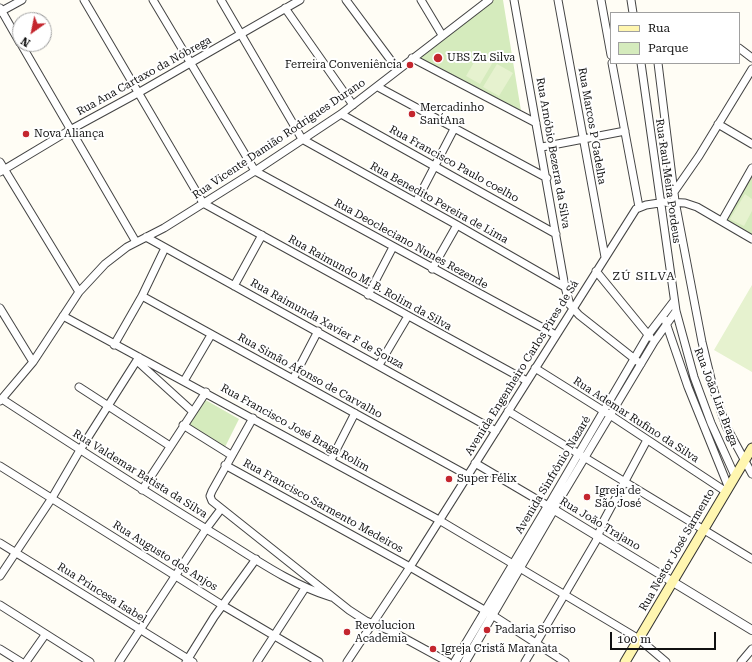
<!DOCTYPE html>
<html>
<head>
<meta charset="utf-8">
<style>
  body { margin:0 }
  #map { position:relative; width:752px; height:662px; overflow:hidden; background:#fffdf5; font-family:"Roboto Serif",serif }
  canvas { display:block }
  .legend { position:absolute; left:610px; top:12px; width:130px; height:52px; box-sizing:border-box; background:#fff; border:1px solid #a0a0a0; margin:0; padding:5px 7px; list-style:none; font-size:12px; color:#111 }
  .legend li { display:flex; align-items:center; gap:8px; height:20px }
  .legend b { width:20px; border:1px solid #a0a0a0 }
  .north { position:absolute; left:12px; top:12px; width:40px; height:40px; box-sizing:border-box; background:#fff; border:1px solid #a0a0a0; border-radius:50%; rotate:213deg; font-size:11px; font-weight:700; line-height:16px; text-align:center; color:#111 }
  .north::after { content:''; display:block; margin:auto; width:14px; height:18px; background:#c4262e; clip-path:polygon(50% 0,100% 100%,50% 72%,0 100%) }
  .scale { position:absolute; left:610px; top:632px; width:106px; height:18px; box-sizing:border-box; border:2px solid #111; border-top:0; padding-left:5px; font-size:12px; line-height:14px; white-space:nowrap; color:#111; -webkit-text-stroke:3px #fff; paint-order:stroke }
</style>
</head>
<body>
<div id="map">
<canvas width="752" height="662"></canvas>
<ul class="legend">
<li><b style="height:5px;background:#fff6b0"></b>Rua</li>
<li><b style="height:11px;background:#d5ebbd"></b>Parque</li>
</ul>
<div class="north">N</div>
<div class="scale">100 m</div>
</div>
<script>
const g = document.querySelector('canvas').getContext('2d');
g.lineJoin = 'round';
function fill(path, color) { g.fillStyle = color; g.fill(path, 'evenodd'); }
function stroke(path, color, width, dash) { g.strokeStyle = color; g.lineWidth = width; g.lineCap = dash ? 'butt' : 'round'; g.setLineDash(dash || []); g.stroke(path); }
function drawText(font, color, halo, rows, align = 'center') {
  g.font = font + ' "Roboto Serif",serif'; g.lineWidth = 4; g.setLineDash([]); g.textBaseline = 'middle'; g.strokeStyle = halo; g.fillStyle = color; for (const [text, x, y, turn = 0] of rows) {
    g.save(); g.translate(x, y); g.rotate((+turn || 0) * Math.PI / 180); g.textAlign = isNaN(turn) ? turn : align; if (halo) g.strokeText(text, 0, 0); g.fillText(text, 0, 0); g.restore();
  }
}
fill(new Path2D(`
  M493 0H503L522 117 413 58Z
  M752 168V235L722 217Z
  M202 398 239 419 225 447 185 422Z`), '#d5ebbd');
fill(new Path2D(`
  M479 54 493 62 480 84 466 76Z
  M497 64 513 73 499 96 483 87Z
  M745 194 752 199V211L744 226 730 219Z
  M752 285V372L714 350Z`), '#e6f2cf');
const minor = new Path2D(`
  M84 0 203 203 527 381
  M153 0 255 171 556 335
  M221 0 302 139 457 225 565 287
  M346 0 398 70
  M421 0 442 35
  M514 0 565 287 570 305 579 315 641 364
  M558 0 605 257
  M601 0 611 55
  M631 0 633 13
  M0 8 20 43
  M285 8 353 105
  M0 12 22 0
  M21 44 136 242
  M739 48 752 58
  M412 58 536 123
  M612 63 639 207
  M641 63 676 311 694 377 711 423 735 476
  M658 63 675 201 702 342 714 391 726 426 752 474
  M378 87 547 178
  M341 114 556 234
  M718 124 752 144
  M542 147 625 131
  M0 162 79 292
  M0 172 70 130 138 93 300 0
  M674 192 699 156 752 69
  M416 202 454 129
  M722 221 752 168
  M146 237 496 431
  M432 269 457 225
  M596 271 650 337
  M234 286 262 235
  M368 295 393 247
  M142 296 467 475
  M0 308 33 362
  M63 316 439 520 639 639 666 662
  M665 320 688 387 728 486
  M114 345 142 296 165 248
  M137 361 192 411
  M379 365 408 316
  M535 368 610 415 725 491
  M293 379 318 331
  M184 381 211 335
  M79 387 170 446
  M2 399C74 446 145 492 218 536 254 558 290 584 331 597
  M0 401 33 362 79 292 105 264 127 247 164 228 255 171 341 114 489 0
  M508 411 752 559
  M253 418 212 491 210 496 212 501 349 610 366 621 393 632 448 662
  M183 425 231 455
  M331 460 355 413
  M475 463 548 506 648 335 674 301
  M225 465 410 567 486 611 565 662
  M0 466 222 605 319 662
  M142 490 206 392
  M554 509 654 342 676 311
  M0 543 193 662
  M0 576 52 498 80 450 139 357
  M0 605 90 662
  M0 649 21 662
  M26 662 45 635
  M119 662 206 529 221 509
  M186 662 214 617 256 559
  M257 662 305 588
  M347 662 410 567 636 209 646 205 666 202 685 203 697 207 752 239
  M525 662 596 541 603 522 647 440
  M741 662 752 649`);
const tertiary = new Path2D(`
  M455 662 548 506 752 630
  M465 662 554 509`);
const secondary = new Path2D(`
  M625 662 752 448`);
stroke(minor, '#444', 9);
stroke(tertiary, '#444', 10);
stroke(secondary, '#333', 11);
stroke(minor, '#fff', 7);
stroke(tertiary, '#fff', 8);
stroke(secondary, '#fff6b0', 9);
for (const [x, y, r, color] of [
  [438,58,5,"#c4262e"],
  [410,65,4,"#c4262e"],
  [412,114,4,"#c4262e"],
  [26,134,4,"#c4262e"],
  [449,479,4,"#c4262e"],
  [587,497,4,"#c4262e"],
  [487,630,4,"#c4262e"],
  [347,632,4,"#c4262e"],
  [433,649,4,"#c4262e"]
]) { const dot = new Path2D(); dot.arc(x, y, r, 0, 2 * Math.PI); g.fillStyle = color; g.fill(dot); stroke(dot, '#fff', 1.5); }
drawText('11px', '#111', '#fff', [
  ["UBS Zu Silva",447,58],
  ["Ferreira Conveniência",402,65,"right"],
  ["Mercadinho",420,108],
  ["Sant´Ana",420,121],
  ["Nova Aliança",34,134],
  ["Super Félix",457,479],
  ["Igreja de",595,491],
  ["São José",595,504],
  ["Revolucion",355,626],
  ["Academia",355,639],
  ["Padaria Sorriso",495,630],
  ["Igreja Cristã Maranata",441,649]
], 'left');
drawText('11px', '#111', '#fff', [
  ["Rua Ana Cartaxo da Nóbrega",144,76,-29],
  ["Rua Marcos P Gadelha",592,126,80],
  ["Rua Vicente Damião Rodrigues Durano",279,139,-34],
  ["Rua Arnóbio Bezerra da Silva",553,153,80],
  ["Rua Francisco Paulo coelho",454,164,29],
  ["Rua Raul Meira Pordeus",668,181,82],
  ["Rua Benedito Pereira de Lima",439,203,29],
  ["Rua Deocleciano Nunes Rezende",411,244,29],
  ["Rua Raimundo M. B. Rolim da Silva",370,283,29],
  ["Rua Raimunda Xavier F de Souza",327,324,29],
  ["Avenida Engenheiro Carlos Pires de Sá",522,368,-58],
  ["Rua Simão Afonso de Carvalho",310,376,29],
  ["Rua João Lira Braga",716,397,69],
  ["Rua Ademar Rufino da Silva",636,420,33],
  ["Rua Francisco José Braga Rolim",295,428,29],
  ["Rua Valdemar Batista da Silva",140,474,32],
  ["Avenida Sinfrônio Nazaré",553,475,-59],
  ["Rua Francisco Sarmento Medeiros",323,506,29],
  ["Rua João Trajano",600,524,31],
  ["Rua Nestor José Sarmento",677,550,-60],
  ["Rua Augusto dos Anjos",165,556,32],
  ["Rua Princesa Isabel",102,593,32]
]);
g.letterSpacing = '1px';
drawText('12px', '#111', '#fff', [
  ["ZÚ SILVA",644,276]
]);
g.letterSpacing = '0px';
</script>
</body>
</html>
